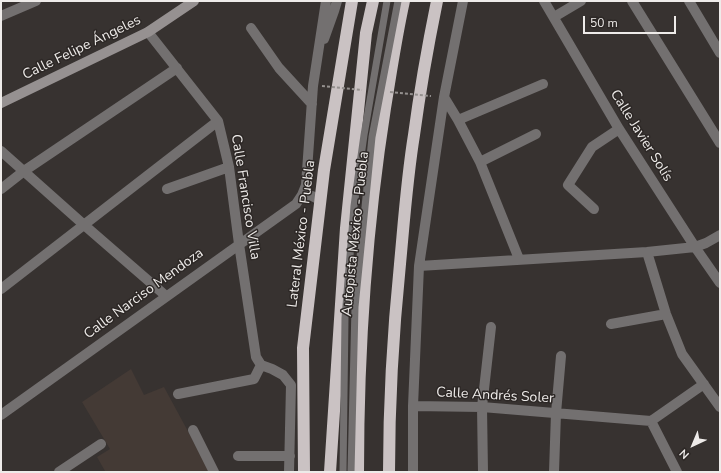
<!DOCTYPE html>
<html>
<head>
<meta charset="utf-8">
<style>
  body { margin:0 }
  #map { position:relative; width:721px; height:473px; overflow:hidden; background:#373230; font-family:"Nunito Sans",sans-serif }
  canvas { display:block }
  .frame { position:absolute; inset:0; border:2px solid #eeebe9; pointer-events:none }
  .north { position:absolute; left:673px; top:425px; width:40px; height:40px; -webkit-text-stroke:3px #2d2826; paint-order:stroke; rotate:224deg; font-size:11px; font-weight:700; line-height:16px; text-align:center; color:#eeebe9 }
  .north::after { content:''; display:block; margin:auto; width:14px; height:18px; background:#eeebe9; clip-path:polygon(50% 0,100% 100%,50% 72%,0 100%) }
  .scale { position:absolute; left:583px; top:16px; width:93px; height:18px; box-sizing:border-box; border:2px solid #eeebe9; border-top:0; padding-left:5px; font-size:12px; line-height:14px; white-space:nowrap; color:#eeebe9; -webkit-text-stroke:3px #2d2826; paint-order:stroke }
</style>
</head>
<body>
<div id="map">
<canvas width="721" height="473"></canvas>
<div class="frame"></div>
<div class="north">N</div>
<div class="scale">50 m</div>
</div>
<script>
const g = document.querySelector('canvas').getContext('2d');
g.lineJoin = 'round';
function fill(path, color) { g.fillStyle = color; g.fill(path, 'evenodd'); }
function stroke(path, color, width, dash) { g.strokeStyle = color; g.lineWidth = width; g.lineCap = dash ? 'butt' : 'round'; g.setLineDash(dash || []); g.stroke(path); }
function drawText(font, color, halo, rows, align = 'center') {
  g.font = font + ' "Nunito Sans",sans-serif'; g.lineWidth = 3; g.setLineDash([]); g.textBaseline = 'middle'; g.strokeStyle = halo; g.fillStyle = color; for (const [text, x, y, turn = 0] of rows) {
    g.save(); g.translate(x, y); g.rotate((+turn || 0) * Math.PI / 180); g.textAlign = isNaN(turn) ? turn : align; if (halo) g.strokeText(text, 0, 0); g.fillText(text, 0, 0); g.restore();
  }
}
fill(new Path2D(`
  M131 369 144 395 164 387 210 472H106L105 471 97 457 110 449 82 402Z`), '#443a35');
stroke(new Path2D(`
  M544 1 619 129 695 247 720 283
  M632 1 720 143
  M689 1 720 53
  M1 16 36 1
  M554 17 581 1
  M251 28 279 68 312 104
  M148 32 218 121 229 167 239 244 256 357 261 365
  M324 39 334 11 337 1
  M444 97 458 120 480 162 519 259
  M458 120 543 84
  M1 151 83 224 166 296
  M480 162 536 134
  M1 189 24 171 177 68
  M167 189 229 167
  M302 195 312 196 320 200
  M594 209 568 185 592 147 619 129
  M647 252 666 314 682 354 720 407
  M419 266 647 252 695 247 706 243 720 235
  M1 289 218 121
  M611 324 666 314
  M261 365 272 369 283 375 291 385 289 472
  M178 394 254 379 261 365
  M413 406 482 407 651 421 704 384
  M1 415 296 204 302 195 306 185 313 86 326 1
  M651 421 677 472
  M193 430 214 472
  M238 456H290
  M59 472 101 444
  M413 472V406L419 266 444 97 463 1
  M483 472 482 407 491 327
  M554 472 556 413 561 356`), '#737070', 10);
stroke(new Path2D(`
  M1 103 148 32 194 1`), '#969191', 10);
stroke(new Path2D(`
  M304 472 303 348 324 170 352 1
  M330 472 346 228 366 33 373 1
  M358 472C358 350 366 229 385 108 391 72 396 37 404 1
  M389 472C389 403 393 333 400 264 404 221 407 178 414 135 420 90 428 45 437 1`), '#cac2c3', 12);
stroke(new Path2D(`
  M322 86 362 90
  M390 92 431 96`), '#94908e', 2, [3, 2]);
stroke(new Path2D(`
  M343 472 345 318 354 206 364 135 387 1
  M351 472 355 307 372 137 398 1`), '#737070', 7);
drawText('14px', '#eeebe9', '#2d2826', [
  ["Calle Felipe Ángeles",82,48,-26],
  ["Calle Javier Solís",641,136,58],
  ["Calle Francisco Villa",245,197,81],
  ["Lateral México - Puebla",302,234,-83],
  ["Autopista México - Puebla",356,234,-84],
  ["Calle Narciso Mendoza",144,294,-36],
  ["Calle Andrés Soler",495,396,3]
]);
</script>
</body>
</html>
